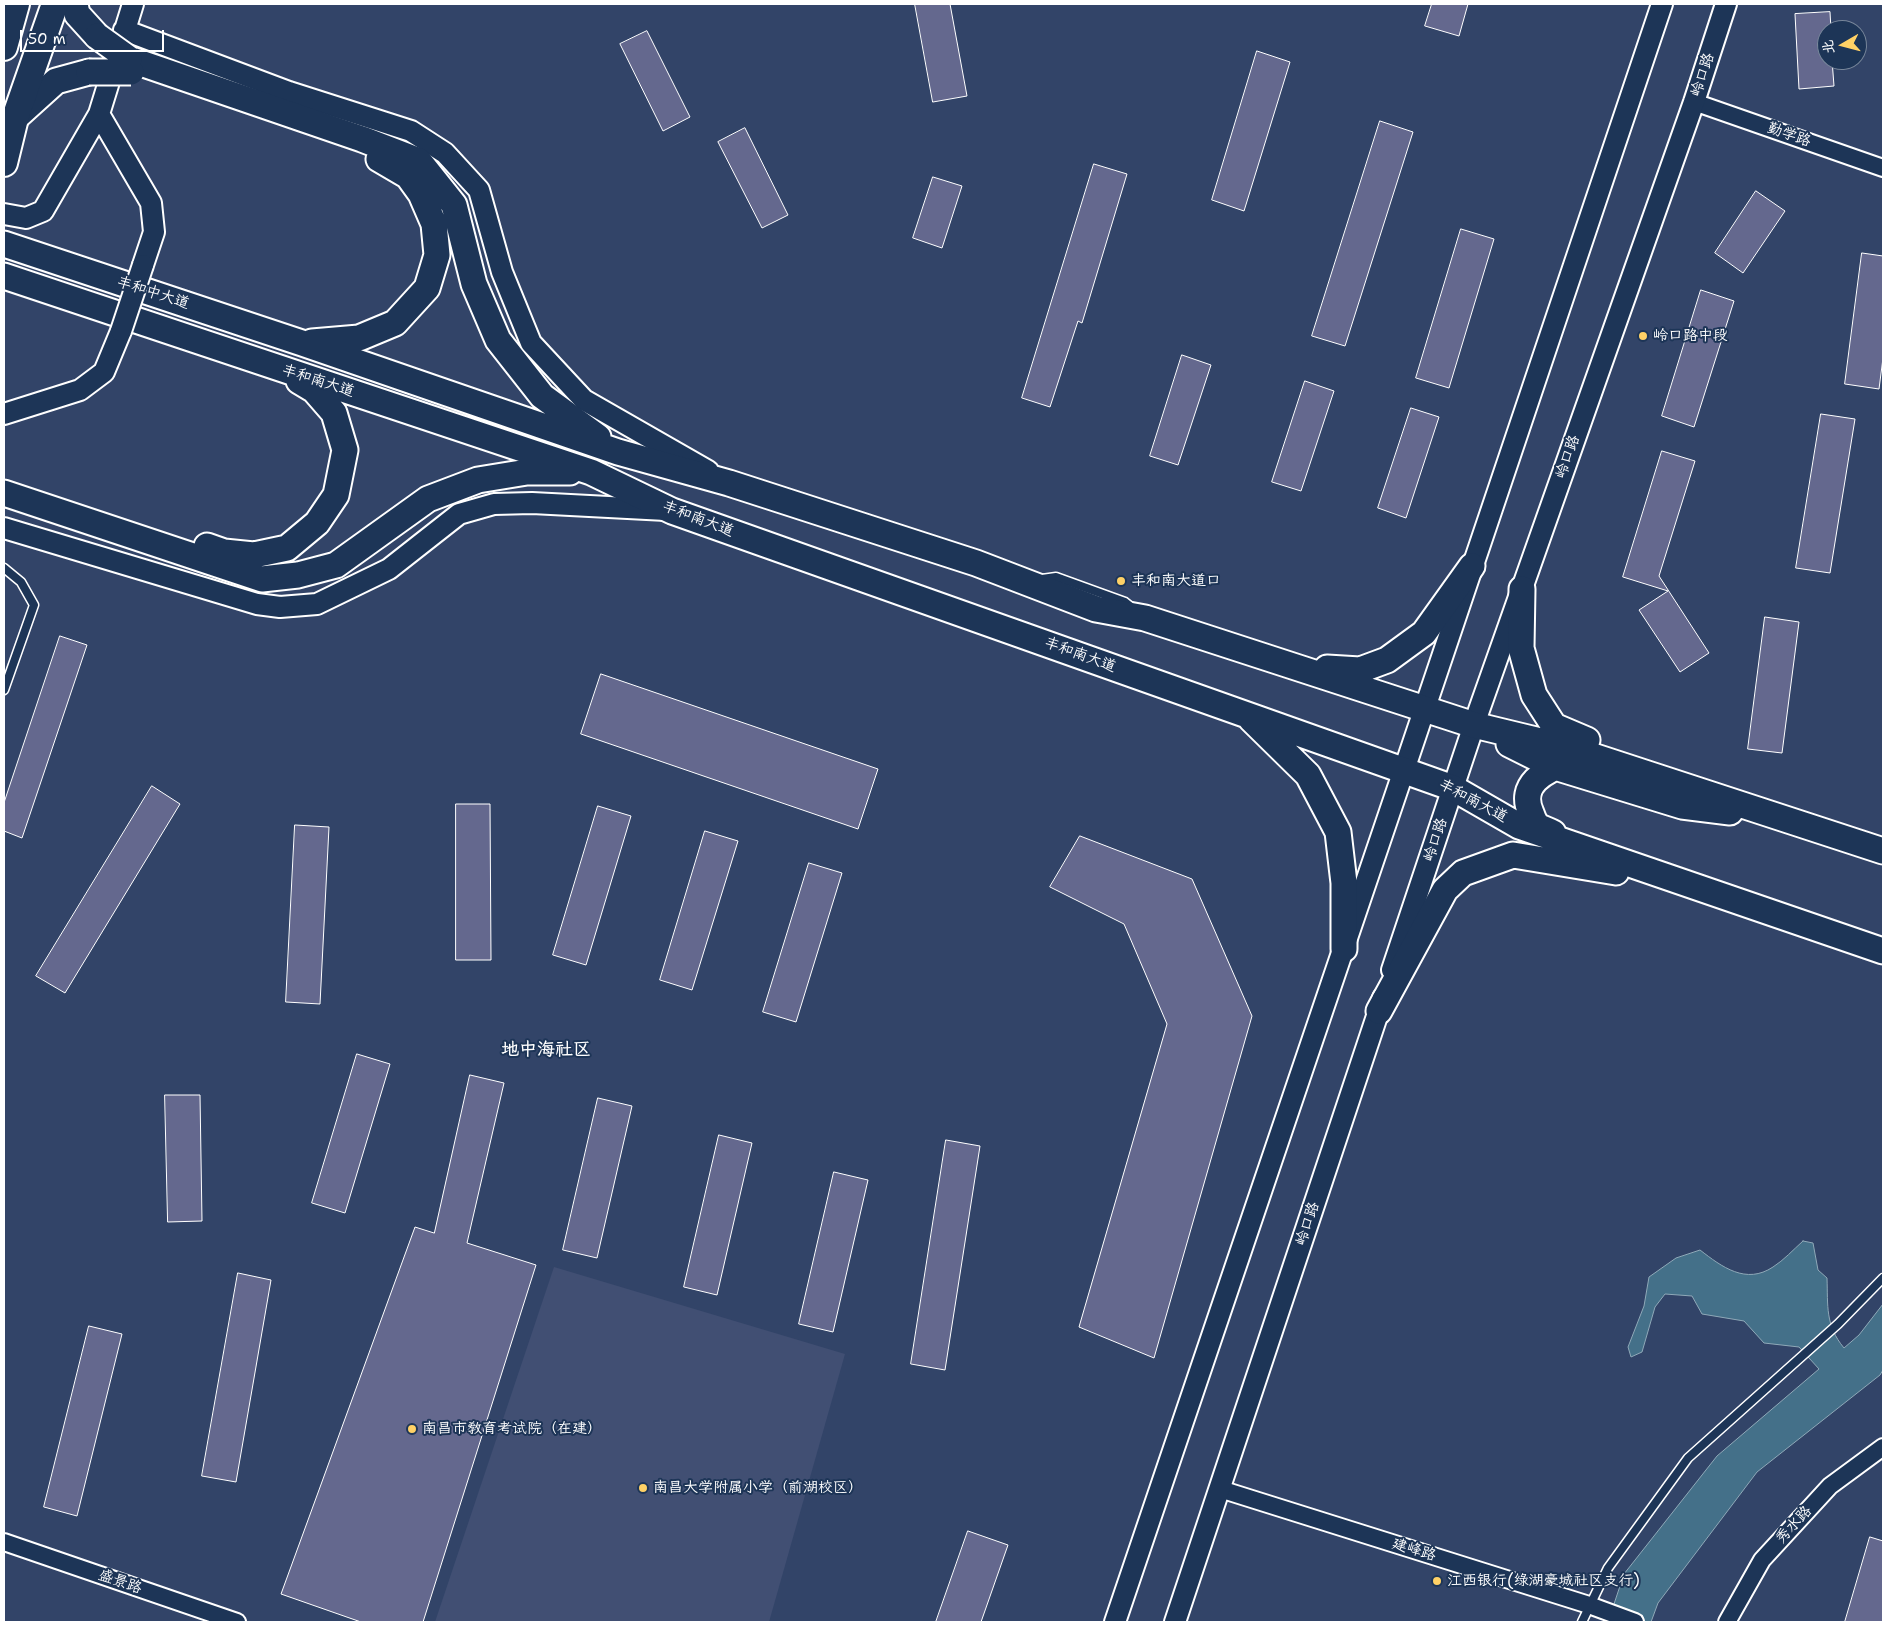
<!DOCTYPE html>
<html>
<head>
<meta charset="utf-8">
<style>
  body { margin:0 }
  #map { position:relative; width:1887px; height:1626px; overflow:hidden; background:#324468; font-family:"Shantell Sans","LXGW WenKai TC",sans-serif }
  canvas { display:block }
  .frame { position:absolute; inset:0; border:5px solid #fff; pointer-events:none }
  .north { position:absolute; left:1817px; top:20px; width:50px; height:50px; box-sizing:border-box; background:#1d3557; border:1px solid #77869a; border-radius:50%; rotate:262deg; font-size:14px; font-weight:700; line-height:20px; text-align:center; color:#fff }
  .north::after { content:''; display:block; margin:auto; width:18px; height:22px; background:#ffd166; clip-path:polygon(50% 0,100% 100%,50% 72%,0 100%) }
  .scale { position:absolute; left:20px; top:30px; width:144px; height:22px; box-sizing:border-box; border:2px solid #fff; border-top:0; padding-left:6px; font-size:15px; line-height:18px; white-space:nowrap; color:#fff; -webkit-text-stroke:4px #1d3557; paint-order:stroke }
</style>
</head>
<body>
<div id="map">
<canvas width="1887" height="1626"></canvas>
<div class="frame"></div>
<div class="north">北</div>
<div class="scale">50 m</div>
</div>
<script>
const g = document.querySelector('canvas').getContext('2d');
g.lineJoin = 'round';
function fill(path, color) { g.fillStyle = color; g.fill(path, 'evenodd'); }
function stroke(path, color, width, dash) { g.strokeStyle = color; g.lineWidth = width; g.lineCap = dash ? 'butt' : 'round'; g.setLineDash(dash || []); g.stroke(path); }
function drawText(font, color, halo, rows, align = 'center') {
  g.font = font + ' "Shantell Sans","LXGW WenKai TC",sans-serif'; g.lineWidth = 4; g.setLineDash([]); g.textBaseline = 'middle'; g.strokeStyle = halo; g.fillStyle = color; for (const [text, x, y, turn = 0] of rows) {
    g.save(); g.translate(x, y); g.rotate((+turn || 0) * Math.PI / 180); g.textAlign = isNaN(turn) ? turn : align; if (halo) g.strokeText(text, 0, 0); g.fillText(text, 0, 0); g.restore();
  }
}
fill(new Path2D(`
  M554 1267 845 1354 769 1622H435Z`), '#414f73');
const water = new Path2D(`
  M1803 1241 1813 1243 1818 1270 1827 1278C1828 1306 1825 1325 1844 1348L1859 1335 1883 1304V1370L1880 1375 1757 1472 1658 1603 1651 1622H1608L1624 1574 1717 1456 1819 1369 1799 1347 1764 1343 1744 1321 1702 1314 1692 1296 1665 1294 1655 1307 1642 1352 1631 1357 1628 1347 1644 1306 1649 1277 1676 1258 1700 1250C1722 1267 1746 1285 1773 1267 1784 1260 1793 1250 1803 1241Z`);
fill(water, '#447089');
stroke(water, '#8fa9b8', 1);
const building = new Path2D(`
  M915 4H950L967 96 933 102Z
  M1432 4H1468L1459 36 1425 26Z
  M1830 12 1831 30H1827V60H1832L1834 86 1799 89 1795 14Z
  M647 31 690 117 663 131 620 44Z
  M1257 51 1290 62 1244 211 1212 200Z
  M1380 121 1413 132 1345 346 1312 336Z
  M745 128 788 215 762 228 718 142Z
  M1094 164 1127 174 1082 323 1078 321 1050 407 1022 398Z
  M933 177 962 186 942 248 913 238Z
  M1756 191 1785 211 1743 273 1715 253Z
  M1461 229 1494 239 1449 388 1416 378Z
  M1862 253 1883 256V358L1879 389 1845 384Z
  M1701 290 1734 301 1694 427 1662 416Z
  M1182 355 1211 365 1178 465 1150 456Z
  M1305 381 1334 391 1301 491 1272 482Z
  M1411 408 1439 417 1406 518 1378 508Z
  M1821 414 1855 419 1830 573 1796 568Z
  M1662 451 1695 461 1659 576 1709 653 1680 672 1639 610 1668 591 1623 577Z
  M1765 617 1799 622 1782 753 1748 749Z
  M60 636 87 645 22 838 4 831V803Z
  M601 674 878 769 858 829 581 734Z
  M152 786 180 804 65 993 36 976Z
  M456 804H490L491 960H456Z
  M598 806 631 816 586 965 553 955Z
  M295 825 329 827 320 1004 286 1002Z
  M705 831 738 841 692 990 660 980Z
  M1080 836 1192 879 1252 1016 1154 1358 1079 1327 1167 1024 1124 924 1050 887Z
  M809 863 842 873 796 1022 763 1012Z
  M357 1054 390 1064 345 1213 312 1203Z
  M470 1075 504 1083 467 1243 536 1265 423 1622H361L281 1594 415 1227 434 1233Z
  M165 1095H200L202 1221 168 1222Z
  M598 1098 632 1106 597 1258 563 1250Z
  M719 1135 752 1143 717 1295 684 1287Z
  M946 1140 980 1146 945 1370 911 1364Z
  M834 1172 868 1180 833 1332 799 1324Z
  M238 1273 271 1280 236 1482 202 1476Z
  M89 1326 122 1334 77 1516 44 1507Z
  M968 1531 1008 1545 981 1622H936Z
  M1870 1537 1883 1541V1622H1845Z`);
fill(building, '#64688e');
stroke(building, '#fff', 1);
const service = new Path2D(`
  M4 568 21 582 34 605 4 690
  M1042 579 1056 577 1125 602 1130 606
  M1582 1622 1608 1568 1688 1458 1838 1324 1883 1278`);
const minor = new Path2D(`
  M1694 102 1883 168
  M1220 1489 1589 1605 1635 1622
  M4 1542 237 1622
  M1727 1622 1762 1560 1830 1486 1883 1447`);
const tertiary = new Path2D(`
  M124 30 289 92 411 131 445 153 479 190 502 272 531 343 584 400 708 471
  M99 114 151 203 154 232 143 265
  M4 214 26 218 43 211 99 114 133 4
  M4 414 80 390 104 372 121 331
  M4 528 257 604 280 607 317 604 389 569 459 514 494 504 532 503 666 510
  M1392 970 1479 710 1694 102 1726 4
  M1115 1622 1404 770 1662 4
  M1175 1622 1383 998`);
const primary = new Path2D(`
  M75 4 77 14 97 36
  M129 59 362 139 419 161 454 205 474 284 498 340 542 396 598 437
  M15 118 56 81 89 72
  M4 244 302 343 618 452 729 483 976 563 1096 609 1145 618 1474 725 1565 747 1883 851
  M4 276 591 472 672 511 1453 788 1519 826 1883 951
  M312 342 359 338 395 323 427 288 437 255 434 224 421 194 408 176 379 159
  M4 493 262 579 298 575 336 565 428 499 478 480 527 472H570
  M207 546 224 552 254 555 287 548 317 523 336 495 345 450 334 413 314 390 299 381
  M1522 589 1521 648 1534 695 1554 726 1587 740
  M1327 668 1360 670 1387 660 1424 633 1472 566
  M1251 719 1308 775 1338 832 1344 883V949
  M1509 744 1555 767 1682 806 1730 812
  M1553 833C1548 830 1539 828 1536 824 1534 821 1532 816 1531 813 1518 785 1544 770 1568 763
  M1379 1011 1445 890 1463 873 1513 855 1616 872`);
const trunk = new Path2D(`
  M4 47 16 4
  M4 163 15 118 55 4`);
stroke(service, '#fff', 11);
stroke(minor, '#fff', 20);
stroke(tertiary, '#fff', 24);
stroke(primary, '#fff', 29);
stroke(trunk, '#fff', 30);
stroke(service, '#1d3557', 8);
stroke(minor, '#1d3557', 16);
stroke(tertiary, '#1d3557', 20);
stroke(primary, '#1d3557', 25);
stroke(trunk, '#1d3557', 26);
const tertiaryBridge = new Path2D(`
  M121 331 143 265`);
const primaryBridge = new Path2D(`
  M97 36 129 59
  M89 72H131`);
stroke(tertiaryBridge, '#fff', 24, []);
stroke(primaryBridge, '#fff', 29, []);
stroke(tertiaryBridge, '#1d3557', 20);
stroke(primaryBridge, '#1d3557', 25);
for (const [x, y, r, color] of [
  [1643,336,5,"#ffd166"],
  [1121,581,5,"#ffd166"],
  [412,1429,5,"#ffd166"],
  [643,1488,5,"#ffd166"],
  [1437,1581,5,"#ffd166"]
]) { const dot = new Path2D(); dot.arc(x, y, r, 0, 2 * Math.PI); g.fillStyle = color; g.fill(dot); stroke(dot, '#1d3557', 2); }
drawText('15px', '#fff', '#1d3557', [
  ["岭口路",1703,75,-72],
  ["勤学路",1789,135,19],
  ["丰和中大道",153,293,18],
  ["丰和南大道",318,381,18],
  ["岭口路",1568,457,-71],
  ["丰和南大道",698,519,21],
  ["丰和南大道",1080,655,20],
  ["丰和南大道",1473,801,28],
  ["岭口路",1436,840,-72],
  ["岭口路",1308,1224,-72],
  ["秀水路",1794,1525,-47],
  ["建峰路",1414,1550,17],
  ["盛景路",120,1582,19]
]);
drawText('15px', '#fff', '#1d3557', [
  ["岭口路中段",1653,336],
  ["丰和南大道口",1131,581],
  ["南昌市教育考试院（在建）",422,1429],
  ["南昌大学附属小学（前湖校区）",653,1488],
  ["江西银行(绿湖豪城社区支行)",1447,1581]
], 'left');
drawText('bold 18px', '#fff', '#1d3557', [
  ["地中海社区",546,1050]
]);
</script>
</body>
</html>
